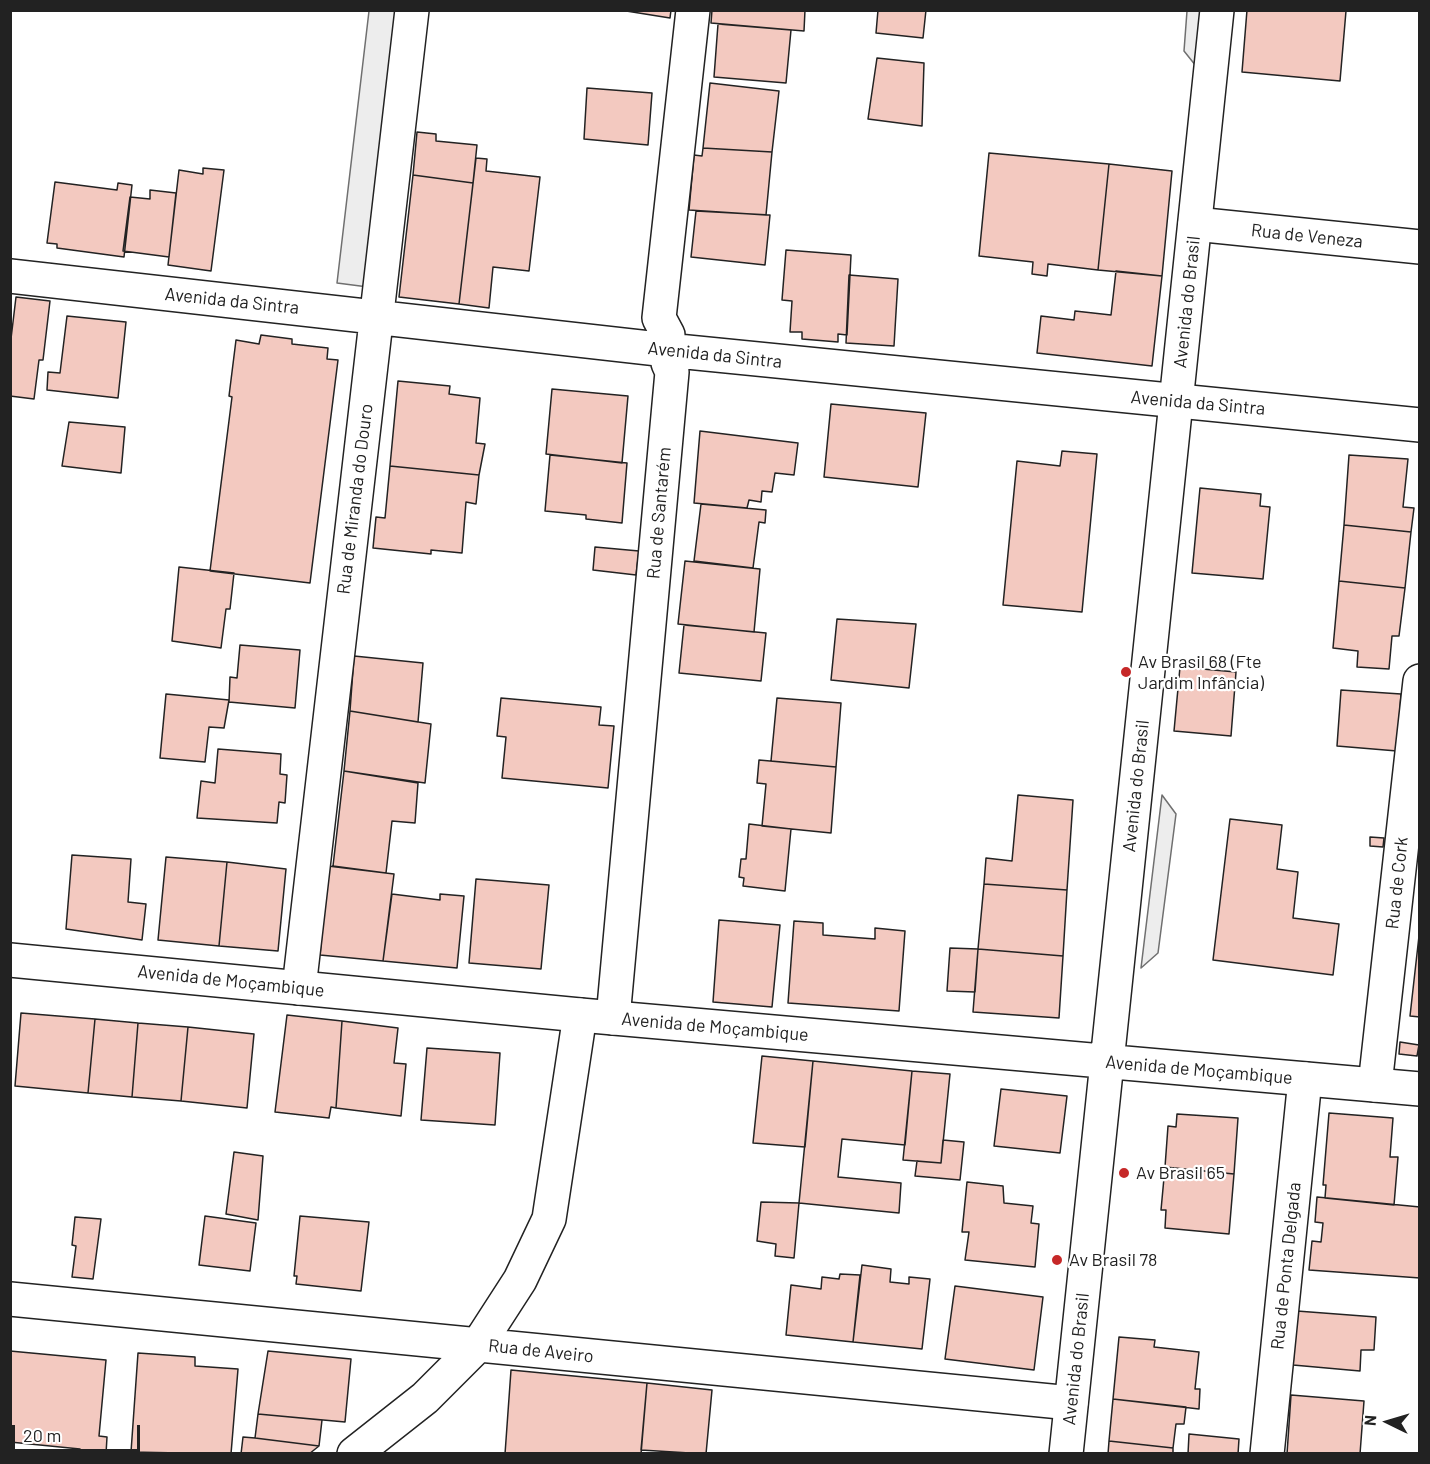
<!DOCTYPE html>
<html>
<head>
<meta charset="utf-8">
<style>
  body { margin:0 }
  #map { position:relative; width:1430px; height:1464px; overflow:hidden; background:#fff; font-family:Barlow,sans-serif }
  canvas { display:block }
  .frame { position:absolute; inset:0; border:12px solid #222; pointer-events:none }
  .north { position:absolute; left:1358px; top:1392px; width:60px; height:60px; -webkit-text-stroke:4px #fff; paint-order:stroke; rotate:275deg; font-size:16px; font-weight:700; line-height:24px; text-align:center; color:#222 }
  .north::after { content:''; display:block; margin:auto; width:21px; height:27px; background:#222; clip-path:polygon(50% 0,100% 100%,50% 72%,0 100%) }
  .scale { position:absolute; left:12px; top:1425px; width:128px; height:27px; box-sizing:border-box; border:3px solid #222; border-top:0; padding-left:8px; font-size:18px; line-height:21px; white-space:nowrap; color:#222; -webkit-text-stroke:4px #fff; paint-order:stroke }
</style>
</head>
<body>
<div id="map">
<canvas width="1430" height="1464"></canvas>
<div class="frame"></div>
<div class="north">N</div>
<div class="scale">20 m</div>
</div>
<script>
const g = document.querySelector('canvas').getContext('2d');
g.lineJoin = 'round';
function fill(path, color) { g.fillStyle = color; g.fill(path, 'evenodd'); }
function stroke(path, color, width, dash) { g.strokeStyle = color; g.lineWidth = width; g.lineCap = dash ? 'butt' : 'round'; g.setLineDash(dash || []); g.stroke(path); }
function drawText(font, color, halo, rows, align = 'center') {
  g.font = font + ' Barlow,sans-serif'; g.lineWidth = 4.5; g.setLineDash([]); g.textBaseline = 'middle'; g.strokeStyle = halo; g.fillStyle = color; for (const [text, x, y, turn = 0] of rows) {
    g.save(); g.translate(x, y); g.rotate((+turn || 0) * Math.PI / 180); g.textAlign = isNaN(turn) ? turn : align; if (halo) g.strokeText(text, 0, 0); g.fillText(text, 0, 0); g.restore();
  }
}
const parking = new Path2D(`
  M369 11H399L368 287 337 283Z
  M1187 11H1201L1196 66 1184 51Z
  M1162 795 1176 814 1158 953 1141 968Z`);
fill(parking, '#ededed');
stroke(parking, '#6f6f6f', 1.5);
const building = new Path2D(`
  M620 10H671L670 18Z
  M712 10H805L804 31 711 23Z
  M878 10H926L923 38 876 33Z
  M1247 10 1346 11 1340 81 1242 72Z
  M718 24 791 30 786 83 714 77Z
  M877 58 924 63 922 126 868 119Z
  M710 83 779 91 772 152 703 148Z
  M587 88 652 93 648 145 584 139Z
  M417 132 436 134V141L477 145 473 183 413 175Z
  M703 148 772 152 766 215 689 210 694 155 702 156Z
  M989 153 1109 164 1098 270 1048 264 1047 276 1032 274 1033 262 979 256Z
  M476 158 487 159 486 171 540 177 529 271 493 267 489 308 459 304Z
  M1109 164 1172 171 1162 276 1098 270Z
  M203 168 224 170 211 271 168 265 179 170 203 174Z
  M413 175 473 183 459 304 399 297Z
  M55 182 117 190 118 183 132 185 124 257 57 248V244L47 243Z
  M150 190 176 193 169 257 123 251 130 197 150 199Z
  M696 211 770 215 765 265 691 257Z
  M786 250 851 255 847 335 838 334V342L802 339V332H790L792 301 782 300Z
  M1116 271 1162 276 1152 366 1037 353 1041 316 1074 320 1075 311 1111 315Z
  M849 275 898 279 894 346 846 343Z
  M16 297 50 301 43 360H39L34 399 10 396V347Z
  M67 316 126 322 118 398 47 390 48 372 60 373Z
  M261 335 292 339V344L328 348 327 359 338 360 310 583 210 571 232 397 229 396 236 340 259 344Z
  M398 381 450 386 449 394 480 398 476 443 485 444 479 475 390 466Z
  M552 389 628 396 622 463 546 454Z
  M831 404 926 413 918 487 824 477Z
  M69 422 125 427 121 473 62 466Z
  M700 431 798 443 794 475 775 473 772 492 762 491 761 502 749 500 747 508 694 503Z
  M1062 451 1097 454 1082 612 1003 605 1017 461 1060 466Z
  M550 455 627 463 622 523 586 519V515L545 511Z
  M1349 455 1408 459 1403 507 1414 508 1411 532 1344 525Z
  M390 466 479 475 476 504 466 502 462 553 431 550V554L373 548 376 517 385 518Z
  M1200 488 1261 494 1260 506 1270 507 1263 579 1192 573Z
  M701 504 766 510 765 523 759 522 753 568 694 561Z
  M1344 525 1411 532 1405 588 1339 581Z
  M595 547 639 551 636 575 593 570Z
  M685 561 760 569 754 632 678 624Z
  M179 567 234 573 230 609H226L221 648 172 641Z
  M1339 581 1405 588 1399 636H1392L1389 669 1357 667 1358 651 1333 648Z
  M837 619 916 624 909 688 831 680Z
  M684 625 766 633 761 681 679 673Z
  M240 645 300 650 295 708 229 702 230 677 237 678Z
  M354 656 423 663 418 722 350 711Z
  M1180 667 1236 672 1231 736 1174 731Z
  M1341 690 1401 694 1397 751 1337 746Z
  M166 694 229 700 224 728 209 727 205 762 160 758Z
  M501 698 601 707 599 725 614 726 608 788 502 778 506 737 497 736Z
  M777 698 841 703 836 767 771 761Z
  M350 711 431 724 425 783 344 771Z
  M218 749 281 754 280 774 287 775 285 803 279 802 277 823 197 818 201 781 215 783Z
  M759 760 836 767 831 833 762 826 766 784 757 783Z
  M344 771 418 783 415 823 392 821 386 873 333 866Z
  M1018 795 1073 800 1067 890 984 884 986 858 1012 861Z
  M1230 819 1282 825 1277 869 1298 872 1293 918 1339 924 1333 975 1213 960Z
  M749 824 791 829 785 891 743 886 744 878 739 877 741 859H746Z
  M1370 837 1384 838 1383 847 1370 846Z
  M72 855 131 859 128 902 146 904 142 940 66 929Z
  M166 857 227 862 219 946 158 940Z
  M227 862 286 869 278 951 219 946Z
  M328 866 394 874 383 961 320 955Z
  M476 879 549 885 541 969 469 963Z
  M984 884 1067 890 1063 956 978 949Z
  M392 894 440 900V894L464 896 457 968 383 961Z
  M719 920 780 925 772 1007 713 1002Z
  M794 921 823 923V935L875 939V928L905 931 899 1011 788 1003Z
  M1420 927V1017L1410 1016Z
  M950 948 978 949 975 992 947 991Z
  M978 949 1063 956 1059 1018 973 1012Z
  M21 1013 95 1019 88 1093 15 1086Z
  M287 1015 342 1021 336 1108 331 1107 329 1118 275 1112Z
  M95 1019 138 1023 132 1097 88 1093Z
  M342 1021 398 1028 394 1063 406 1064 401 1116 336 1108Z
  M138 1023 188 1027 181 1101 132 1097Z
  M188 1027 254 1034 247 1108 181 1101Z
  M1400 1042 1419 1045 1417 1056 1399 1054Z
  M427 1048 500 1053 495 1125 421 1120Z
  M762 1056 813 1061 805 1147 753 1143Z
  M813 1061 912 1071 905 1145 842 1139 838 1177 901 1183 899 1213 799 1203Z
  M912 1071 950 1074 941 1163 903 1160Z
  M1001 1089 1067 1096 1060 1153 994 1146Z
  M1329 1113 1393 1118 1390 1157H1398L1394 1205 1325 1198 1326 1185H1323Z
  M1177 1114 1238 1118 1234 1174 1165 1167 1168 1126 1176 1127Z
  M943 1140 964 1142 960 1180 915 1176 917 1161 941 1163Z
  M234 1152 263 1156 258 1220 226 1214Z
  M1165 1167 1234 1174 1229 1234 1165 1228 1166 1210H1161Z
  M967 1182 1003 1186 1004 1203 1033 1206 1031 1223 1039 1224 1035 1267 965 1260 969 1232H962Z
  M1317 1197 1420 1207V1278L1309 1270 1312 1241 1321 1242 1323 1223 1315 1222Z
  M761 1202 799 1203 794 1258 775 1256 776 1244 757 1241Z
  M205 1216 256 1223 250 1271 199 1265Z
  M300 1216 369 1222 361 1291 296 1284 297 1276H294Z
  M75 1217 101 1219 93 1279 72 1277 76 1246 72 1245Z
  M862 1265 891 1269 890 1282 909 1284V1277L930 1279 922 1349 853 1342Z
  M840 1274 860 1275 853 1342 786 1335 791 1285 821 1289 822 1277 839 1279Z
  M955 1286 1043 1297 1034 1370 945 1359Z
  M1297 1311 1376 1317 1374 1350H1361L1360 1371 1293 1365Z
  M1119 1337 1155 1340 1154 1347 1199 1352 1195 1389H1200L1199 1409 1113 1399Z
  M10 1351 106 1360 99 1436 107 1437 106 1454H79L80 1449 10 1442Z
  M268 1351 351 1359 345 1422 258 1414Z
  M138 1353 195 1357V1366L238 1369 231 1454 131 1452Z
  M511 1370 647 1383 641 1454H505Z
  M647 1383 712 1390 706 1454 641 1450Z
  M1291 1395 1364 1401 1360 1454H1287Z
  M1113 1399 1186 1407 1184 1424H1176L1173 1448 1109 1441Z
  M258 1414 322 1420 319 1446 255 1438Z
  M1189 1434 1239 1439 1238 1454H1188Z
  M243 1437 255 1438 319 1446 309 1454H241Z
  M1109 1441 1173 1448V1454H1108Z`);
fill(building, '#f3c9c0');
stroke(building, '#222', 1.5);
const street = new Path2D(`
  M1195 224 1420 247
  M10 276 667 350 1420 425
  M299 988 412 10
  M613 1018 672 372 668 363V335L659 318 693 10
  M1375 1085 1420 681
  M10 1299 1071 1403
  M354 1454 425 1398 478 1345 520 1280 549 1219 580 1015
  M1267 1454 1305 1079`);
const secondary = new Path2D(`
  M10 960 580 1015 1420 1089
  M1066 1454 1217 10`);
stroke(street, '#222', 36);
stroke(secondary, '#222', 36);
stroke(street, '#fff', 33);
stroke(secondary, '#fff', 33);
for (const [x, y, r, color] of [
  [1126,672,6,"#c62828"],
  [1124,1173,6,"#c62828"],
  [1057,1260,6,"#c62828"]
]) { const dot = new Path2D(); dot.arc(x, y, r, 0, 2 * Math.PI); g.fillStyle = color; g.fill(dot); stroke(dot, '#fff', 2); }
drawText('18px', '#222', '#fff', [
  ["Rua de Veneza",1307,236,6],
  ["Avenida da Sintra",232,301,6],
  ["Avenida do Brasil",1187,302,-84],
  ["Avenida da Sintra",715,355,6],
  ["Avenida da Sintra",1198,403,5],
  ["Rua de Miranda do Douro",355,499,-83],
  ["Rua de Santarém",659,513,-85],
  ["Avenida do Brasil",1136,786,-84],
  ["Rua de Cork",1397,883,-84],
  ["Avenida de Moçambique",231,981,6],
  ["Avenida de Moçambique",715,1027,5],
  ["Avenida de Moçambique",1199,1070,5],
  ["Rua de Ponta Delgada",1286,1266,-84],
  ["Rua de Aveiro",541,1351,6],
  ["Avenida do Brasil",1076,1359,-84]
]);
drawText('18px', '#222', '#fff', [
  ["Av Brasil 68 (Fte",1138,662],
  ["Jardim Infância)",1138,683],
  ["Av Brasil 65",1136,1173],
  ["Av Brasil 78",1069,1260]
], 'left');
</script>
</body>
</html>
